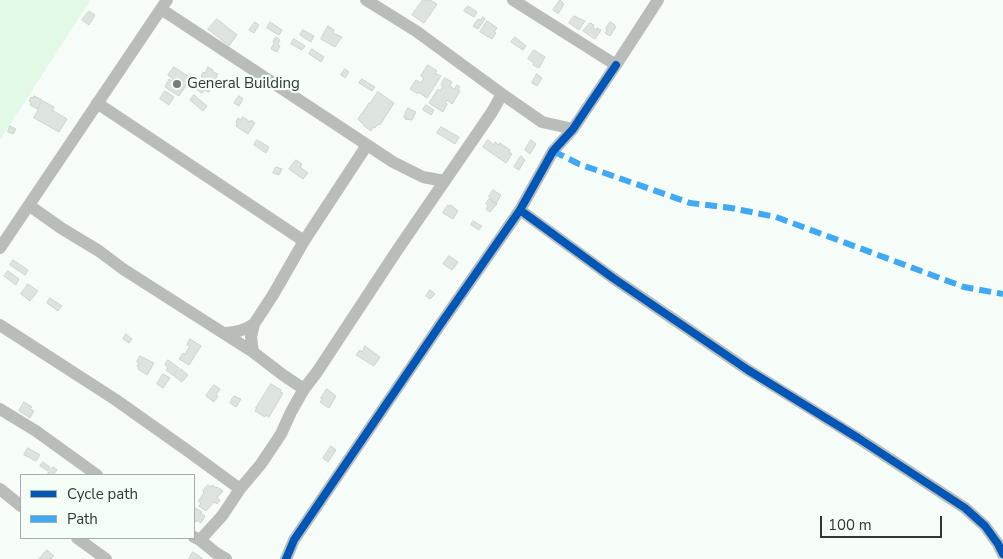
<!DOCTYPE html>
<html>
<head>
<meta charset="utf-8">
<style>
  body { margin:0 }
  #map { position:relative; width:1003px; height:559px; overflow:hidden; background:#f6fcf7; font-family:"Nunito Sans",sans-serif }
  canvas { display:block }
  .legend { position:absolute; left:20px; top:474px; width:175px; height:65px; box-sizing:border-box; background:#f4fef6; border:1px solid #a5afa7; margin:0; padding:6px 9px; list-style:none; font-size:15px; color:#2e3830 }
  .legend li { display:flex; align-items:center; gap:10px; height:25px }
  .legend b { width:25px; border:1px solid #a5afa7 }
  .scale { position:absolute; left:820px; top:516px; width:122px; height:22px; box-sizing:border-box; border:2px solid #2e3830; border-top:0; padding-left:6px; font-size:15px; line-height:18px; white-space:nowrap; color:#2e3830; -webkit-text-stroke:4px #f4fef6; paint-order:stroke }
</style>
</head>
<body>
<div id="map">
<canvas width="1003" height="559"></canvas>
<ul class="legend">
<li><b style="height:6px;background:#0057b8"></b>Cycle path</li>
<li><b style="height:6px;background:#3fa9f5"></b>Path</li>
</ul>
<div class="scale">100 m</div>
</div>
<script>
const g = document.querySelector('canvas').getContext('2d');
g.lineJoin = 'round';
function fill(path, color) { g.fillStyle = color; g.fill(path, 'evenodd'); }
function stroke(path, color, width, dash) { g.strokeStyle = color; g.lineWidth = width; g.lineCap = dash ? 'butt' : 'round'; g.setLineDash(dash || []); g.stroke(path); }
function drawText(font, color, halo, rows, align = 'center') {
  g.font = font + ' "Nunito Sans",sans-serif'; g.lineWidth = 4.5; g.setLineDash([]); g.textBaseline = 'middle'; g.strokeStyle = halo; g.fillStyle = color; for (const [text, x, y, turn = 0] of rows) {
    g.save(); g.translate(x, y); g.rotate((+turn || 0) * Math.PI / 180); g.textAlign = isNaN(turn) ? turn : align; if (halo) g.strokeText(text, 0, 0); g.fillText(text, 0, 0); g.restore();
  }
}
fill(new Path2D(`
  M0 0H89L90 1 0 140Z`), '#e2f9e6');
const building = new Path2D(`
  M423 0H430L437 4 424 23 412 15Z
  M560 0 564 4 558 14 553 10Z
  M468 6 477 12 474 17 464 11Z
  M89 11 95 15 89 25 82 20Z
  M574 16 585 21 579 30 569 23Z
  M483 17 485 19 478 29 473 26 478 19 481 20Z
  M217 19 237 35 229 46 208 29Z
  M487 21 497 28 494 32 496 33 492 39 480 32Z
  M255 22 259 25 254 33 249 30Z
  M270 22 282 30 279 35 267 28Z
  M610 22 615 25 614 26 616 27 610 36 605 33 607 30 606 29Z
  M590 23 594 25 593 27 596 30 597 28 601 30 595 39 583 31Z
  M328 26 334 30 333 33 342 37 335 47 321 39Z
  M303 30 314 36 311 42 300 35Z
  M276 37 280 40 278 44 280 46 277 52 271 49 274 43 273 42Z
  M515 37 526 46 523 50 511 42Z
  M294 39 305 46 302 50 291 44Z
  M312 49 324 57 321 62 309 54Z
  M534 50 545 57 539 68 533 65 534 63 528 59Z
  M428 65 437 71 435 73 441 76 427 98 418 92V94L410 89 416 80 421 83 424 78 421 76Z
  M174 67 191 78 179 96 165 87 169 79 172 81 173 79 168 75Z
  M208 67 213 70V72L218 74 209 92 204 90 202 93 194 88 197 82 201 84 204 79 201 77 203 72 205 73Z
  M345 69 349 72 345 78 341 75Z
  M537 74 542 78 537 86 532 83Z
  M445 78 452 82 450 86 454 89 457 85 460 87 458 90 460 91 452 104 447 100 445 103 447 104 443 112 429 103 438 89 440 91 443 86 441 85Z
  M362 79 375 87 372 91 359 83Z
  M165 91 174 97 169 105 160 99Z
  M378 92 394 103 380 125 378 124 375 128 373 127 371 131 364 126V125L358 119 362 113 364 114V113L363 112 369 103H370Z
  M194 95 207 106 203 111 190 100Z
  M34 96 42 100 37 109 30 105 31 102 29 101 31 97 33 98Z
  M239 96 243 99 239 106 234 103Z
  M43 101 54 107 52 110 67 119 59 132 34 118Z
  M426 105 434 110 431 115 423 110Z
  M408 108 416 112 412 120 405 119 406 117H404Z
  M243 117 250 122 251 120 255 123 248 134 236 126 237 123 236 122 238 118 241 120Z
  M10 126 16 129 13 134 8 132Z
  M441 127 459 137 455 144 437 133Z
  M257 140 269 147 266 153 254 145Z
  M488 140 494 145 495 142 499 145 500 143 510 150 509 152 512 154 506 163 483 147Z
  M531 140 536 144 530 154 525 150Z
  M521 156 525 160 519 170 514 167Z
  M296 160 302 164 300 167 308 173 303 179 289 169Z
  M276 167 282 169 279 175 273 173Z
  M493 190 501 195 496 204 490 200 491 199 489 197Z
  M489 199 497 204 490 212 486 209 488 206 486 204Z
  M448 205 450 206 451 205 458 211 453 219 443 213Z
  M473 221 482 226 479 230 471 225Z
  M449 256 458 262 452 270 443 264Z
  M13 260 28 270 25 275 10 265Z
  M8 271 19 279 16 285 4 276Z
  M28 284 38 291 30 301 21 294Z
  M430 290 435 294 430 299 426 296Z
  M50 298 62 306 58 311 47 303Z
  M126 334 132 339 129 343 123 339Z
  M190 339 201 346 189 365 179 359 183 353 185 354 190 346 187 345Z
  M365 346 380 357 374 366 356 355 360 350 362 352Z
  M140 356 154 363 147 375 138 369 139 367 137 366 139 363 137 362Z
  M168 360 179 368 174 376 166 370 168 368 165 365Z
  M181 369 188 375 182 382 175 377Z
  M163 374 170 378 163 388 157 384Z
  M271 384 281 390 280 392 283 393 269 417 266 415 265 417 255 411 257 408H256Z
  M214 385 220 389 216 395 218 396 214 402 206 396Z
  M327 389 336 396 329 408 320 402 323 398H321Z
  M234 396 241 399 236 407 230 403Z
  M24 402 32 407 30 409 34 411 30 418 19 411Z
  M331 446 336 450 328 462 323 458Z
  M28 448 40 455 36 461 24 455Z
  M43 462 50 467 48 471 40 466Z
  M53 467 57 470 53 475H47Z
  M208 485 211 487 212 485 216 488 217 487 223 491 217 498 220 500 217 504 214 502 206 511 199 506 201 503 198 501 204 493 203 491Z
  M195 508 202 512 200 513 205 516 201 523 197 520 196 522 194 520V510Z
  M47 550 54 556 51 559H39Z
  M193 552 202 558V559H189Z`);
fill(building, '#dde4de');
stroke(building, '#cdd4ce', 1);
stroke(new Path2D(`
  M366 0 416 31 502 94 542 122 573 129
  M513 0 616 65 658 0
  M161 9 393 162 423 177 444 181
  M97 103 304 241
  M30 206 61 228 99 251 123 269 253 352 283 375 304 389
  M520 210 613 278 748 370 858 438 965 508 985 526 998 544 1003 554
  M0 248 167 0
  M0 325 116 400 188 451 240 489
  M223 333C237 332 243 331 254 324
  M253 352 251 337 254 324 273 295 304 241 367 145
  M0 409 36 431 97 475
  M0 489 21 506
  M194 537 200 540 216 553 226 559
  M77 538 106 559
  M200 540 222 516 240 489 261 464 281 434 291 412 304 389 317 372 398 249 492 112 502 94
  M286 559 294 540 440 325 520 210 553 151 573 129 616 65`), '#b9bdba', 12);
stroke(new Path2D(`
  M553 151 579 164 690 203 731 208 776 217 964 287 1003 294`), '#3fa9f5', 6, [12, 6]);
stroke(new Path2D(`
  M520 210 613 278 748 370 858 438 965 508 985 526 998 544 1003 554
  M286 559 294 540 440 325 520 210 553 151 573 129 616 65`), '#0057b8', 8);
for (const [x, y, r, color] of [
  [177,84,5,"#747d76"]
]) { const dot = new Path2D(); dot.arc(x, y, r, 0, 2 * Math.PI); g.fillStyle = color; g.fill(dot); stroke(dot, '#f4fef6', 2); }
drawText('15px', '#2e3830', '#f4fef6', [
  ["General Building",187,84]
], 'left');
</script>
</body>
</html>
